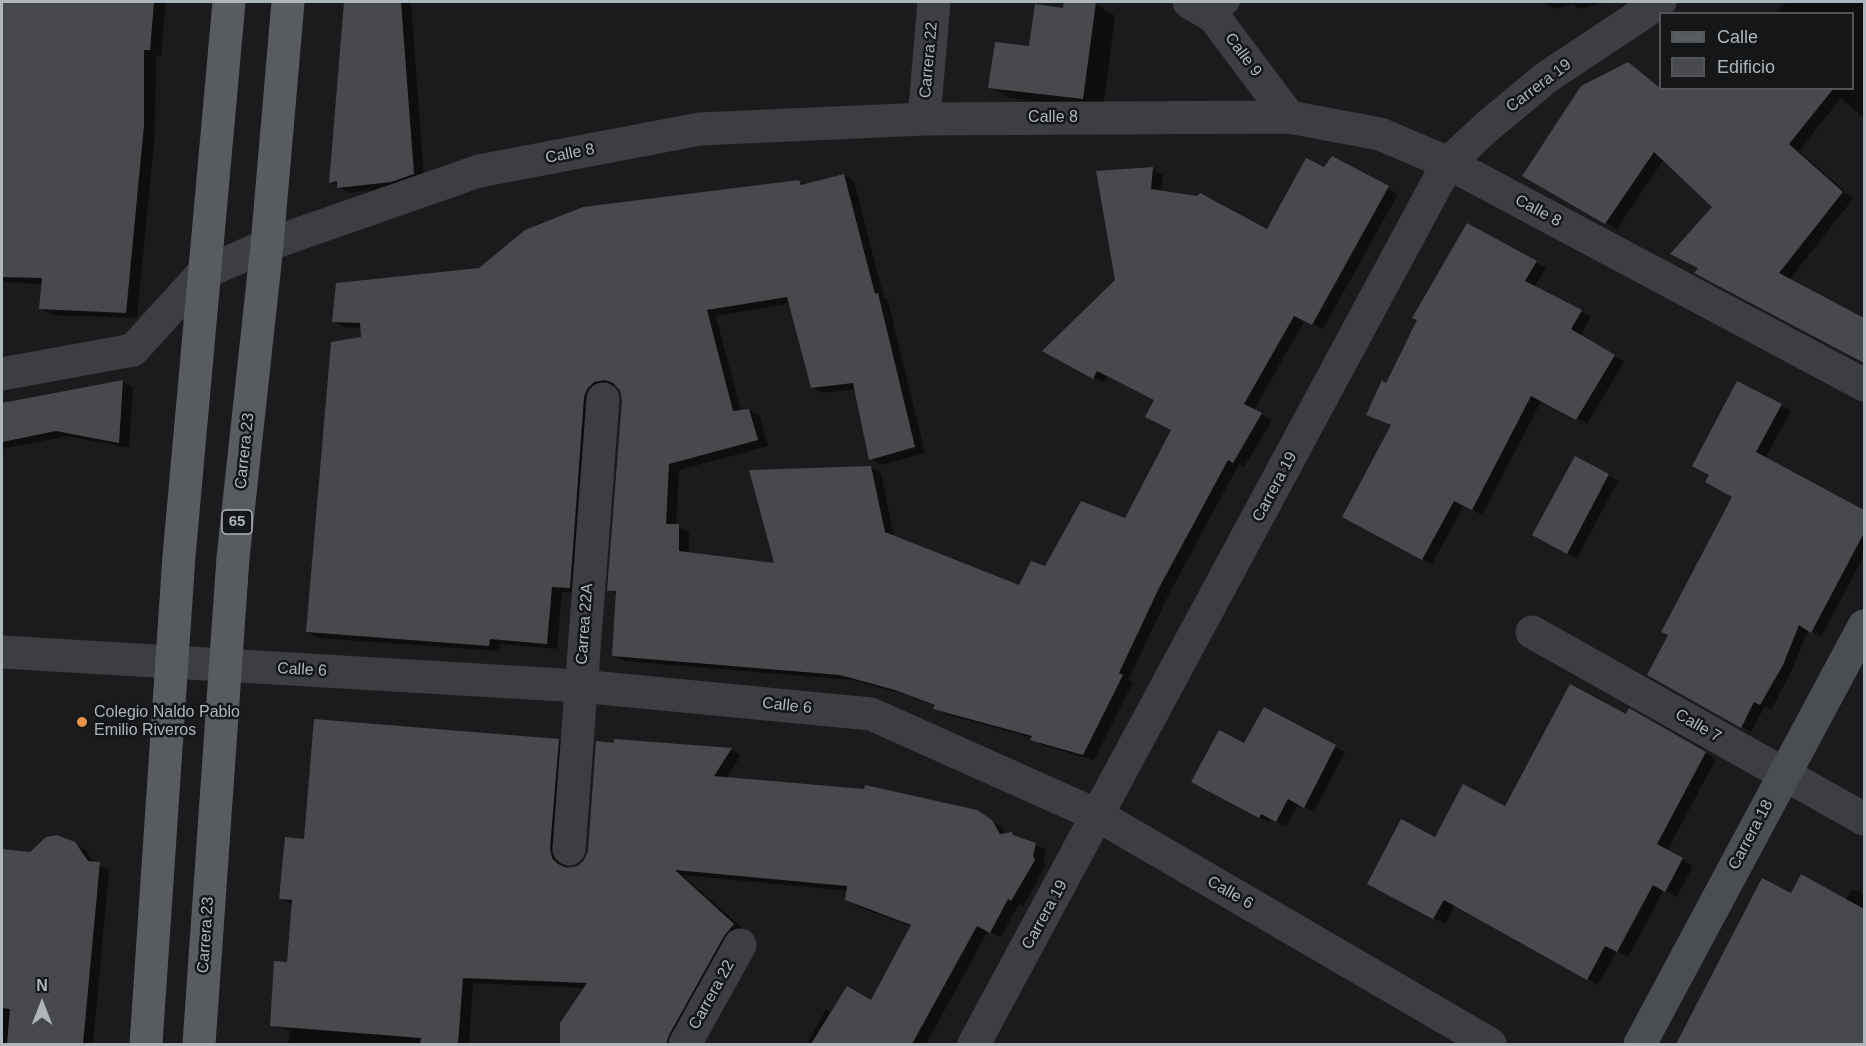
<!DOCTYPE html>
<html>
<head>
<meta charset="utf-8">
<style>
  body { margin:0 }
  #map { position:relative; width:1866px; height:1046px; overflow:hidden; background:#1b1b1d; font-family:Arial,sans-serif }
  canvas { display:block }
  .frame { position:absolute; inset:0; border:3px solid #aeb5bb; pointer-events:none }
  .legend { position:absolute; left:1659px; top:12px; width:195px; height:78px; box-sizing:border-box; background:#151618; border:2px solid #525659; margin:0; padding:8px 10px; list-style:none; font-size:18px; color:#aeb5bb }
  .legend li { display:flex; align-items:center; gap:12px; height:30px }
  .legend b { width:30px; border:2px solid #525659 }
  .north { position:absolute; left:12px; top:974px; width:60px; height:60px; -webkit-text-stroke:4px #151618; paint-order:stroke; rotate:0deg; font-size:16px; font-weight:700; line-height:24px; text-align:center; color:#aeb5bb }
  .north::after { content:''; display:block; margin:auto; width:21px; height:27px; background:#aeb5bb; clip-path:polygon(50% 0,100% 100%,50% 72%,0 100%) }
</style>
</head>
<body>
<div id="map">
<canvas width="1866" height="1046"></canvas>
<div class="frame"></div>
<ul class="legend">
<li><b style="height:8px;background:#585b60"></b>Calle</li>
<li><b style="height:16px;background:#48494d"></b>Edificio</li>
</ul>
<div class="north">N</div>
</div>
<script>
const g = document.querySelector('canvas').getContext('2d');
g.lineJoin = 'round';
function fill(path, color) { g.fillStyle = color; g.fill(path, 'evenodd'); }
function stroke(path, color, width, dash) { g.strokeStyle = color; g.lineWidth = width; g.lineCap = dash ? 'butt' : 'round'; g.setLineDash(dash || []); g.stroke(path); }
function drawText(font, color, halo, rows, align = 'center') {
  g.font = font + ' Arial,sans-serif'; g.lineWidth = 5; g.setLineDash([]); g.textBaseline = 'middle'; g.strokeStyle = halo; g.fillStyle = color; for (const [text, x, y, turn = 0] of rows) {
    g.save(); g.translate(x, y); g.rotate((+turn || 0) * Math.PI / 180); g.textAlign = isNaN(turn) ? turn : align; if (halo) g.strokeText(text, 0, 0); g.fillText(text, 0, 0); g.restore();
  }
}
fill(new Path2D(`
  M2 2H166L161 56 156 55 155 132 137 318 52 315 40 308 43 284 2 282V170L120 178 2 119Z
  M345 2H411L424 179 402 187 348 193 331 182Z
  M1065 2 1096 4 1115 16 1103 110 1010 98 990 87 1030 48 1064 9Z
  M1543 2H1606L1580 9 1572 4 1554 9Z
  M1787 2H1864V118L1841 98 1799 151 1853 199 1789 280 1864 320V362L1707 278 1699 269 1714 207 1664 159 1617 229 1524 175 1628 64 1660 88H1852V14H1779L1777 12Z
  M1332 158 1398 194 1323 329 1305 320 1254 410 1272 420 1244 467 1239 464 1170 592 1128 680 1133 682 1094 760 1042 745 1033 738 945 714 935 708 936 706 907 695 852 680 624 661 614 655 617 595 609 590 623 400 621 390 616 385 605 388 580 593 562 592 557 649 500 644 499 651 318 638 307 632 362 338 361 328 344 327 333 321 480 269 799 182 806 185 844 175 854 181 884 298 888 301 925 453 881 465 871 459 856 389 822 393 812 387 790 303 716 316 741 412 749 410 760 416 768 446 679 470 676 526 689 532V554L776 565 870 467 881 473 894 537 1020 587 1126 520 1172 430 1156 400 1108 375 1104 383 1054 356 1116 281 1153 169 1163 175 1161 192 1267 231Z
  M1468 225 1546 268 1534 287 1591 317 1580 336 1624 362 1587 424 1542 400 1482 515 1464 505 1432 564 1344 516 1392 426 1368 414 1387 385Z
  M123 382 133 387 129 448 67 436 2 449V404Z
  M1781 405 1791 411 1765 458 1864 512V556L1821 637 1809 629 1792 670 1771 710 1765 706 1751 732 1649 675 1734 497 1707 482Z
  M1576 458 1618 481 1577 558 1534 535Z
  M1264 709 1345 752 1314 812 1298 804 1286 826 1271 818 1269 822 1203 787 1245 745Z
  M1630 710 1716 759 1667 851 1693 866 1677 897 1664 890 1628 957 1617 951 1598 985 1455 905 1445 924 1379 889 1435 839 1506 808 1626 716Z
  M558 740 569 747 561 855 566 869 578 867 585 861 616 741 731 750 741 755 727 778 988 818 1002 828 1006 835 1012 834 1046 850 1043 862 1045 867 1023 906 1019 904 1001 937 988 931 926 1044H807L826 1009 831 1012 871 1002 912 927 857 906 846 900 848 891 683 875 744 930 678 1044H562V1024L585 988 473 983 469 1043 491 1044H288L290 1031 271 1024 288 964 293 905 281 898 305 840Z
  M75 844 85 850 94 863 109 870 93 1044H2V850L30 853Z
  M1763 880 1792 895 1846 900 1852 889 1864 895V1044H1677Z`), '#0007');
fill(new Path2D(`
  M2 2H154L150 50H144V125L126 313 39 309 42 278 2 277Z
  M344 2H401L414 174 391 182 337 188V181L329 183Z
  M1064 2H1096L1083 99 988 88 995 42 1029 46 1035 4 1063 8Z
  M1628 62 1660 88H1834L1789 144 1843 192 1779 273 1864 318V363L1694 273 1698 268 1670 254 1712 207 1654 152 1605 224 1522 176 1581 86Z
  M1332 156 1389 186 1312 325 1294 316 1244 404 1262 413 1233 463 1228 460 1160 586 1119 673 1123 675 1083 755 1030 740 1032 736 933 709 935 705 895 690 840 675 612 656 616 591H607L622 400 620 390 613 383 605 380 594 382 587 389 584 397 570 588 552 587 547 644 490 639 489 646 306 632 331 342 361 337 360 323 332 322 336 283 479 268 525 230 583 207 799 180 801 185 844 174 875 294 878 293 915 447 869 460 853 383 811 388 787 297 707 310 733 411 749 409 758 440 669 464 666 524H679V551L774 563 749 470 871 466 885 532 1019 585 1031 561 1045 566 1081 501 1125 518 1171 430 1145 417 1154 400 1097 371 1093 379 1042 351 1115 280 1096 171 1153 167 1151 189 1197 196 1200 193 1267 229 1306 158 1324 167Z
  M1467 223 1537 261 1525 281 1582 310 1571 329 1615 355 1576 420 1531 396 1472 510 1454 501 1422 560 1342 517 1391 425 1366 415 1382 380 1386 383 1417 320 1412 318Z
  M123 380 119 443 56 431 2 442V403Z
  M1737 381 1782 404 1756 452 1864 510V533L1811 633 1799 625 1783 665 1760 705 1754 702 1741 728 1647 675 1668 635 1661 632 1732 497 1705 482 1709 475 1692 466Z
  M1575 456 1609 474 1567 554 1532 535Z
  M1570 684 1626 714 1629 708 1706 752 1657 844 1683 858 1665 892 1653 885 1617 952 1605 946 1587 980 1444 900 1433 919 1367 884 1401 819 1435 837 1463 784 1505 806Z
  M1264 707 1336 745 1304 808 1288 799 1276 822 1261 814 1259 818 1191 782 1219 730 1244 743Z
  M314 719 559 739 550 848 552 858 558 864 567 868 578 866 584 860 588 851 596 741 614 743V739L732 748 714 776 864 789 865 785 977 810 992 820 1000 834 1012 832 1013 835 1036 843 1033 855 1035 860 1011 901 1008 899 990 933 977 926 912 1044H811L847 986 871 1000 911 925 845 900 847 886 675 870 734 924 724 936 669 1035 666 1044H560V1023L587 983 463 978 458 1044H420L421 1038 270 1026 274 961 287 962 292 900 279 899 285 837 304 839Z
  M57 835 75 842 88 861 100 862 83 1044H7L10 1009 2 1008V849L30 852 46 837Z
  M1801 874 1864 909V1044H1676L1762 878 1791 893Z`), '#48494d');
stroke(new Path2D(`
  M1214 17 1229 2`), '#3c3e41', 22);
stroke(new Path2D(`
  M1189 2 1214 17 1289 117
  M924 119 934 2
  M2 374 133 350 202 274 267 245 479 171 700 129 924 119 1289 117 1380 134 1448 163 1864 385
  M1532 632 1864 819
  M2 652 580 686 871 714 1099 816 1490 1044
  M569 849 603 399
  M685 1044 740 945
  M974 1044 1448 163 1489 125 1547 77 1660 2`), '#3c3e41', 33);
stroke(new Path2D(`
  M1640 1044 1864 626`), '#4a4d51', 33);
stroke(new Path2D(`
  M146 1044 179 556 229 2
  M199 1044 233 558 267 245 288 2`), '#585b60', 33);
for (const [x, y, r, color] of [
  [82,722,6,"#e6934a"]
]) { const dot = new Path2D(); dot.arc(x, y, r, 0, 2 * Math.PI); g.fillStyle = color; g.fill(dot); stroke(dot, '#151618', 2); }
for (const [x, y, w] of [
  [237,522,30]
]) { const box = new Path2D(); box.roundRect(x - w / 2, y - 12, w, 24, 4.5); g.fillStyle = '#151618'; g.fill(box); stroke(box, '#aeb5bb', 1.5); }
drawText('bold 15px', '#aeb5bb', null, [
  ["65",237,522]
]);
drawText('16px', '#aeb5bb', '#151618', [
  ["Calle 9",1243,55,53],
  ["Carrera 22",929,60,-85],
  ["Carrera 19",1539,86,-37],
  ["Calle 8",1053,118],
  ["Calle 8",570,154,-11],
  ["Calle 8",1538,211,28],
  ["Carrera 23",245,451,-84],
  ["Carrera 19",1275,487,-62],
  ["Carrea 22A",585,624,-86],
  ["Calle 6",302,670,3],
  ["Calle 6",787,706,6],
  ["Calle 7",1698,726,30],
  ["Carrera 18",1751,835,-62],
  ["Calle 6",1230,893,30],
  ["Carrera 19",1045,915,-61],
  ["Carrera 23",206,935,-86],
  ["Carrera 22",712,995,-61]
]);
drawText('16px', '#aeb5bb', '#151618', [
  ["Colegio Naldo Pablo",94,713],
  ["Emilio Riveros",94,731]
], 'left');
</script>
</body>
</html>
